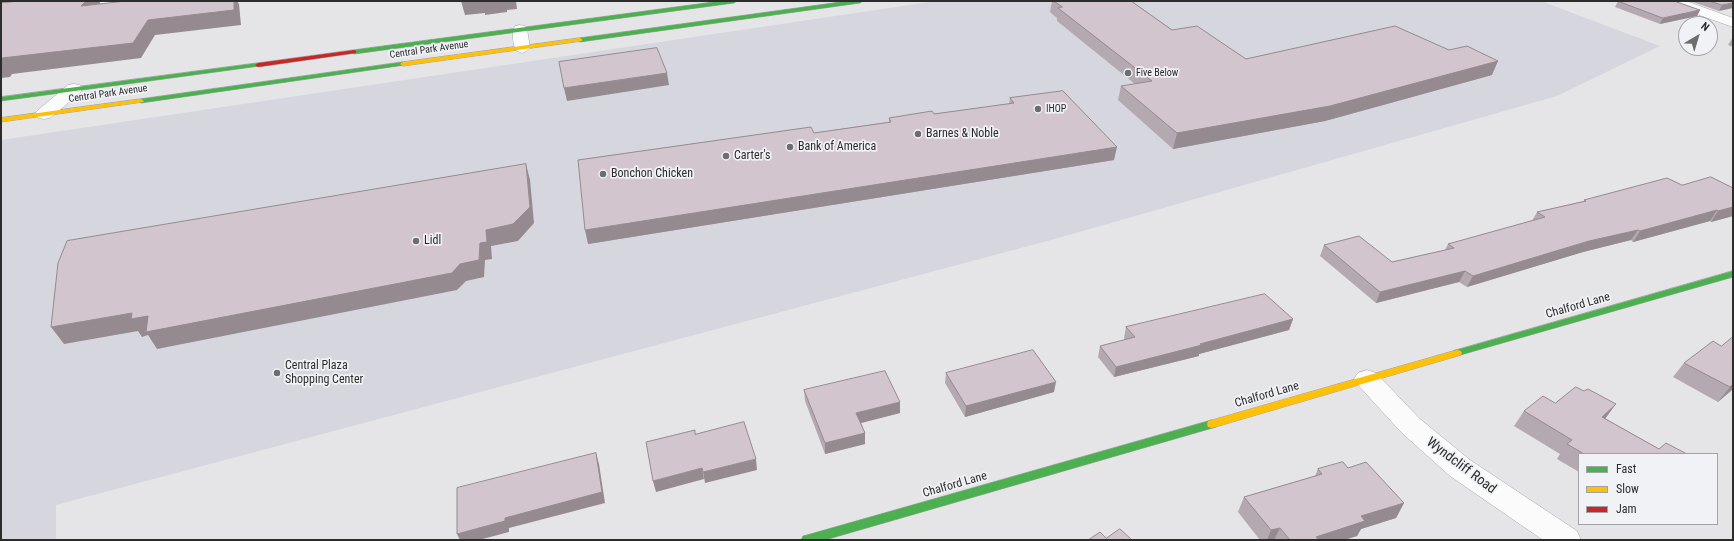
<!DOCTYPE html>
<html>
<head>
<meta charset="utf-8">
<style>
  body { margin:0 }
  #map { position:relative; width:1734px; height:541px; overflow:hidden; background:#e5e5e8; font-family:"Roboto Condensed",sans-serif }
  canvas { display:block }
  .frame { position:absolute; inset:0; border:2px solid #2c2c2d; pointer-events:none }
  .legend { position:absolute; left:1578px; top:453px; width:140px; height:72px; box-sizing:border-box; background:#f1f2f6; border:1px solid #a2a3a6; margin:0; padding:5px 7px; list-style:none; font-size:12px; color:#2c2c2d }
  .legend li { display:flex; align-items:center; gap:8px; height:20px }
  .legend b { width:20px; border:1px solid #a2a3a6 }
  .north { position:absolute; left:1678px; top:16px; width:40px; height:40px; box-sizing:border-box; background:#f1f2f6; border:1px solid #a2a3a6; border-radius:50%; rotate:38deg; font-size:11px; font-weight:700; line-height:16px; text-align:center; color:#2c2c2d }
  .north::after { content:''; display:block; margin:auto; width:14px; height:18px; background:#6d6d6e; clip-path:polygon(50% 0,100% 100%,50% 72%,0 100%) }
</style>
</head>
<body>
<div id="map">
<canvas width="1734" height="541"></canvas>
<div class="frame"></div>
<ul class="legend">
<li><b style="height:5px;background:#4caf50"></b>Fast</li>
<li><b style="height:5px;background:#ffc107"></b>Slow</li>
<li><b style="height:5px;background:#c62828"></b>Jam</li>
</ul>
<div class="north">N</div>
</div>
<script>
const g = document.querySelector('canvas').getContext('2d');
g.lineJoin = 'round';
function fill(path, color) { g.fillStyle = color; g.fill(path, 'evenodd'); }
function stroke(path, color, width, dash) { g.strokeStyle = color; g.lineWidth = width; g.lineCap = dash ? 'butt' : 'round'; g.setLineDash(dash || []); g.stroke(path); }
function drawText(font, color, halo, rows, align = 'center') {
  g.font = font + ' "Roboto Condensed",sans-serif'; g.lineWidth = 3.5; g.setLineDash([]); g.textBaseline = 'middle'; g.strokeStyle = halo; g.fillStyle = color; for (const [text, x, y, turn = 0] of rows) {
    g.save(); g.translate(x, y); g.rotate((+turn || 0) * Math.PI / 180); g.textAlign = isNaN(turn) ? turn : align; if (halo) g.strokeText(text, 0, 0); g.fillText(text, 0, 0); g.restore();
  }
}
fill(new Path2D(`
  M936 1H1541L1660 46 1557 96 1051 240 56 505V540H1V140Z`), '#d6d7de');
const street = new Path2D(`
  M77 1H119L117 4 112 5 70 10 65 9 63 6 65 3Z
  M1666 1H1686L1733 18V27L1668 4Z
  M520 25 525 26 527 29 530 48 527 51 522 53 517 51C513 46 511 32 515 26Z
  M74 84 80 85 82 89 80 93 50 118 44 119 38 118 35 114 38 110 68 85Z
  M1367 370 1376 373 1420 419 1470 460 1577 531 1581 540H1543L1450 476 1402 433 1358 385 1354 379 1358 373Z`);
const fast = new Path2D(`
  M721 1H737L734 3 354 54 351 52 354 50Z
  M848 1H863L860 3 580 42 577 40 580 38Z
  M403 62 405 63V65L141 103 138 101 141 99Z
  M258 63 260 64V66L1 101V97Z
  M1733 271V277L1457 356 1453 355 1452 353 1453 351Z
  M1212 420 1216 421 1217 424 1216 427 825 540H801L803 536 807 535Z`);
const slow = new Path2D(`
  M580 38 582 39V41L403 66 400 64 403 62Z
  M141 99 144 101 143 102 1 122V118Z
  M1457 350 1461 351 1462 353 1461 355 1212 428 1208 427 1207 424 1208 421 1212 420Z`);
const jam = new Path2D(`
  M354 50 356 51V53L258 67 255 65 258 63Z`);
stroke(street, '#a5a6a8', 1);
stroke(fast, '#a5a6a8', 1);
stroke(slow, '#a5a6a8', 1);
stroke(jam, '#a5a6a8', 1);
fill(street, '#fbfbfc');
fill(fast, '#4caf50');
fill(slow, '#ffc107');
fill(jam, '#c62828');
fill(new Path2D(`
  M1052 1H1131L1172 30 1246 59 1492 75 1325 121 1173 149 1118 100 1121 86 1135 84 1057 21V18L1050 12Z
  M1618 1 1700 10 1697 16 1660 24 1615 7Z
  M1690 1H1733L1719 11Z
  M1733 37V47L1728 45Z
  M1010 98 1114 160 588 244 814 133 889 122V118L934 114 1009 104Z
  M1682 185 1733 188V216L1711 222 1710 221 1633 242 1631 240 1583 252 1467 287 1459 282 1376 303 1320 256 1324 245 1392 262 1445 250 1448 244 1532 221 1537 212 1584 201V200Z
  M1293 319 1289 330 1199 354V356L1114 377 1098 357 1100 346 1125 340 1124 338 1126 327Z
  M1721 346 1733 389 1718 402 1673 377 1684 363Z
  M946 373 1054 392 965 417 945 383Z
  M804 390 900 413 861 423 865 433V444L825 454 805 401Z
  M1555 403 1606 419 1659 449 1687 454H1579V472L1557 459 1560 454 1514 426 1524 411Z
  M1348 468 1404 503 1396 518 1361 529 1357 536 1344 540H1260L1238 512 1244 497 1315 476 1318 469Z`), '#b5a9b1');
fill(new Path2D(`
  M1 1H63L1 8Z
  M86 1H99L103 8 81 6Z
  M234 1H237L239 4 241 25 155 35 141 58 12 74 10 77 1 78V59L2 58 148 20Z
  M461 1H516L517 9 507 10V12L485 15V13L465 15Z
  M1733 3V8L1719 11 1722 5Z
  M1700 10 1697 16 1660 24 1663 18Z
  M1498 61 1492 75 1325 121 1173 149 1177 133Z
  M667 73 669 85 567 101 564 88Z
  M1117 147 1114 160 588 244 585 230Z
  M526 164 530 180 534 223 518 241 491 246 492 259 485 260 484 277 466 281 457 290 157 349 148 335 142 337 138 331 64 344 51 327 132 313 148 316 460 264 480 243 486 230Z
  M1733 207V216L1711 222 1718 211Z
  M1717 210 1710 221 1633 242 1640 231Z
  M1638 230 1631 240 1583 252 1467 287 1473 276 1589 241Z
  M1465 271 1459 282 1376 303 1380 292Z
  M1293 319 1289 330 1199 354V356L1114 377 1116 367Z
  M1056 382 1054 392 965 417 966 406Z
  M1733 384V389L1718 402 1730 387Z
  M900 402V413L857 424 856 413Z
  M1616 404 1605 419 1602 417Z
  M865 433V444L825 454V443Z
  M596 453 599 464 605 503 509 528V532L479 540H460L457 534 505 518Z
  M756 459 757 470 705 483 703 472Z
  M702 468 704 479 656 492 653 481Z
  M1404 503 1396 518 1361 529 1357 536 1344 540H1315L1316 537 1361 516Z
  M1280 528 1274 540H1267L1271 530Z`), '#948a90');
const building = new Path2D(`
  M22 1H86L81 6 126 1H234V10L148 20 133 43 2 58 1 59V3Z
  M1054 1H1131L1172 30 1197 26 1246 59 1395 26 1449 50 1467 46 1498 61 1330 106 1177 133 1121 86 1152 81 1058 8 1062 7Z
  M1618 1H1674L1700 10 1663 18Z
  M1710 1H1733V3L1722 5Z
  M657 48 667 73 564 88 559 62Z
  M1063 91 1117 147 585 230 578 160 811 127 814 133 891 122 889 118 932 111 934 114 1014 103 1010 98Z
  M526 164 530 207 513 224 486 230 487 242 480 243 479 260 460 264 452 273 146 332 148 316 131 319 132 313 51 327 58 263 67 241Z
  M1711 177 1733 188V207L1718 211 1717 210 1640 231 1638 230 1589 241 1473 276 1465 271 1380 292 1324 245 1359 236 1392 262 1454 248 1448 244 1545 217 1537 212 1586 201 1584 200 1667 178 1682 185Z
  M1265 294 1293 319 1200 344 1202 345 1116 367 1100 346 1135 337 1126 327Z
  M1733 337V384L1730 387 1684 363 1713 341 1721 346Z
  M1033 350 1056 382 966 406 946 373Z
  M885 371 900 402 856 413 865 433 825 443 804 390Z
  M1576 387 1584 391 1588 389 1616 404 1602 417 1659 449 1666 443 1687 454H1584L1567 444 1572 440 1524 411 1543 396 1555 403Z
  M744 422 756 459 703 472 702 468 653 481 646 442 695 430V434Z
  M596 453 602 492 505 518V521L457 534V488Z
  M1343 462 1348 468 1366 462 1404 503 1361 516 1365 521 1316 537 1319 540H1290L1280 528 1271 530 1244 497 1322 474 1318 469Z
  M1120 529 1132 540H1088L1100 532 1106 538Z`);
fill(building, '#d3c5ce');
stroke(building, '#948a90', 1);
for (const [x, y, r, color] of [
  [1128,73,4,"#6d6d6e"],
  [1038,109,4,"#6d6d6e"],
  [918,134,4,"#6d6d6e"],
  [790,147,4,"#6d6d6e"],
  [726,156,4,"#6d6d6e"],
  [603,174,4,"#6d6d6e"],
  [416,241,4,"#6d6d6e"],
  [277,373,4,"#6d6d6e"]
]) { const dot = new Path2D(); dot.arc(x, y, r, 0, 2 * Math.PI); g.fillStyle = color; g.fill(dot); stroke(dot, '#f1f2f6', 1.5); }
drawText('10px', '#2c2c2d', '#f1f2f6', [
  ["Central Park Avenue",429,50,-8],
  ["Central Park Avenue",108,94,-8]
]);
drawText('10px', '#2c2c2d', '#f1f2f6', [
  ["Five Below",1136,73],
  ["IHOP",1046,109]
], 'left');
drawText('12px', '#2c2c2d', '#f1f2f6', [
  ["Barnes & Noble",926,134],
  ["Bank of America",798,147],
  ["Carter's",734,156],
  ["Bonchon Chicken",611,174],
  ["Lidl",424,241],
  ["Central Plaza",285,366],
  ["Shopping Center",285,380]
], 'left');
drawText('12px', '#2c2c2d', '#f1f2f6', [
  ["Chalford Lane",1578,306,-16],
  ["Chalford Lane",1267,395,-16],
  ["Chalford Lane",955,485,-16]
]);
drawText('14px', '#2c2c2d', '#f1f2f6', [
  ["Wyndcliff Road",1461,466,37]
]);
</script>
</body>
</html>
